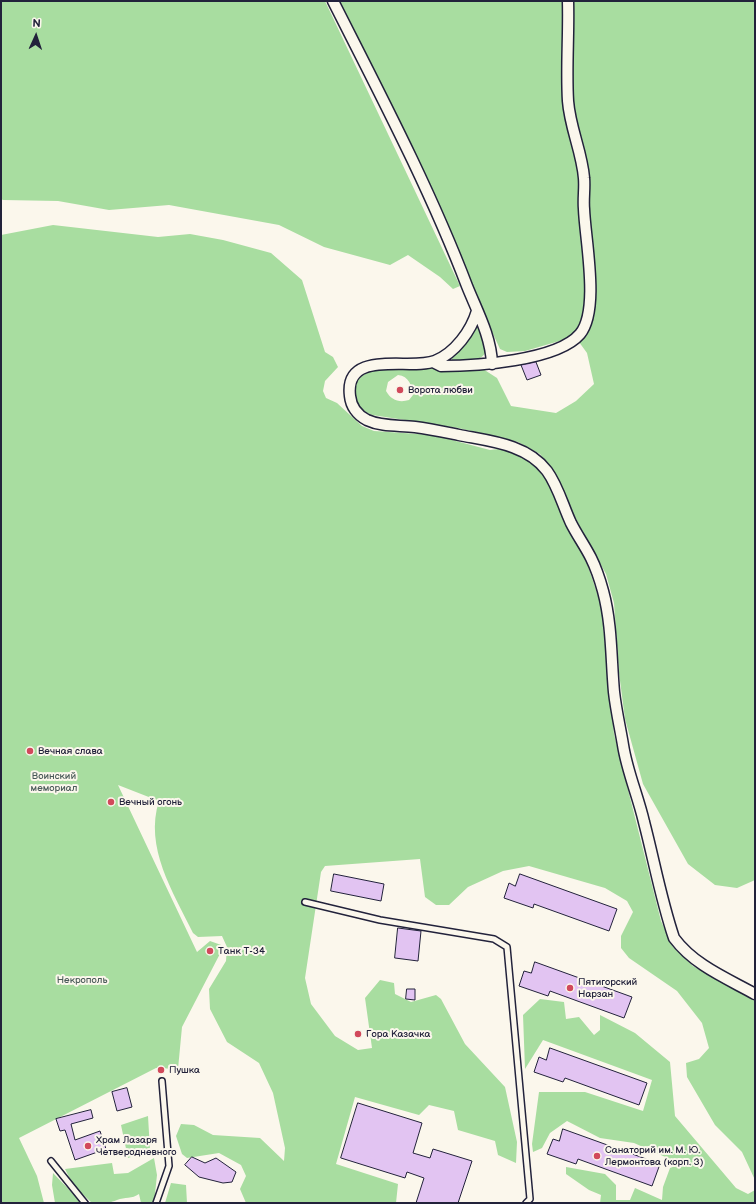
<!DOCTYPE html>
<html>
<head>
<meta charset="utf-8">
<style>
  body { margin:0 }
  #map { position:relative; width:756px; height:1204px; overflow:hidden; background:#fbf7ec; font-family:"Balsamiq Sans",sans-serif }
  canvas { display:block }
  .frame { position:absolute; inset:0; border:2px solid #22223b; pointer-events:none }
  .north { position:absolute; left:16px; top:16px; width:40px; height:40px; -webkit-text-stroke:3px #fbf7ec; paint-order:stroke; rotate:3deg; font-size:11px; font-weight:700; line-height:16px; text-align:center; color:#22223b }
  .north::after { content:''; display:block; margin:auto; width:14px; height:18px; background:#22223b; clip-path:polygon(50% 0,100% 100%,50% 72%,0 100%) }
</style>
</head>
<body>
<div id="map">
<canvas width="756" height="1204"></canvas>
<div class="frame"></div>
<div class="north">N</div>
</div>
<script>
const g = document.querySelector('canvas').getContext('2d');
g.lineJoin = 'round';
function fill(path, color) { g.fillStyle = color; g.fill(path, 'evenodd'); }
function stroke(path, color, width, dash) { g.strokeStyle = color; g.lineWidth = width; g.lineCap = dash ? 'butt' : 'round'; g.setLineDash(dash || []); g.stroke(path); }
function drawText(font, color, halo, rows, align = 'center') {
  g.font = font + ' "Balsamiq Sans",sans-serif'; g.lineWidth = 4; g.setLineDash([]); g.textBaseline = 'middle'; g.strokeStyle = halo; g.fillStyle = color; for (const [text, x, y, turn = 0] of rows) {
    g.save(); g.translate(x, y); g.rotate((+turn || 0) * Math.PI / 180); g.textAlign = isNaN(turn) ? turn : align; if (halo) g.strokeText(text, 0, 0); g.fillText(text, 0, 0); g.restore();
  }
}
fill(new Path2D(`
  M1 1H325L460 286 453 289 440 277 408 255 390 265 324 247 279 225 169 205 109 210 58 201 3 200 1 199Z
  M338 1H755V880L737 888 715 885 688 864 643 784 625 719 619 673 614 603 606 574 582 531 553 472 540 454 518 442 458 428 372 415C356 409 352 395 358 379L371 370 391 367 483 369 497 378 511 406 556 413 576 401 594 384 587 353 579 342 563 340 525 351 507 352 500 349ZM398 375C409 376 412 386 413 395L409 400C399 403 391 400 386 391L388 382Z
  M53 225 158 237 190 234 223 240 271 253 302 280 325 352 333 357 338 367 325 381 323 391 326 398 337 403 362 426 374 431 433 435 490 450 498 449 512 452 531 462 543 474 586 560 601 605 614 734 661 921 673 947 693 966 755 1001V1180L742 1152 715 1125 687 1077 686 1063 699 1059 709 1048 702 1023 677 991 629 958 621 948V936L633 912 627 901 605 888 529 866 503 871 468 887 449 905H436L425 897 420 859 325 866 321 872 305 978 311 1004 335 1036 358 1050 372 1048 365 998 380 980 394 983 395 994 411 1002 436 995 441 999 465 1044 505 1087 517 1142 516 1163 498 1155 495 1141 458 1130 454 1111 429 1105 419 1115 355 1097 336 1164 398 1184 396 1203H246L240 1189 246 1176 241 1165 219 1153 187 1158 182 1154 176 1136 181 1124 194 1125 213 1135 260 1138 284 1161 285 1148 273 1093 259 1063 227 1042 210 1009 209 989 226 961 227 947 222 936 198 937 193 933C173 892 144 847 159 801L118 785 197 952 210 941 224 946 182 1027 178 1069 156 1068 19 1138 37 1176 44 1203H1V235Z
  M476 327 480 328 485 353C481 362 461 362 452 362V358Z
  M540 999 564 1002 566 1019 579 1017 594 1035 600 1030V1015L635 1033 670 1062 675 1116 736 1188 748 1194 755 1190V1203H600L601 1195 589 1190 566 1174V1167L605 1174 616 1185V1200H630L635 1188 662 1200 663 1187 670 1168 681 1164 634 1143 600 1138 567 1121 550 1133 542 1148 533 1152 532 1144 539 1092H585L643 1111 652 1080 543 1040 525 1069 523 1015Z
  M148 1116 150 1150 128 1158 121 1125Z
  M154 1158 157 1175 154 1203H141L139 1194C132 1199 125 1197 117 1200 107 1204 104 1203 92 1203L73 1185 65 1169 112 1163 114 1174 128 1173Z
  M53 1173 82 1203H55L52 1185Z
  M171 1183 186 1185 187 1203H165Z`), '#a8dda0');
const building = new Path2D(`
  M536 362 541 375 527 380 521 365Z
  M334 874 384 884 381 901 331 891Z
  M520 874 617 909 609 931 534 904 533 908 504 898 509 883 515 886Z
  M398 928 421 931 418 961 395 958Z
  M535 962 632 997 624 1018 550 991 548 996 519 986 524 971 531 973Z
  M407 989H415V1000L406 999Z
  M550 1048 647 1083 639 1105 565 1078 563 1082 534 1072 539 1057 546 1060Z
  M127 1088 132 1107 117 1111 112 1092Z
  M358 1103 422 1123 413 1153 430 1158 433 1149 472 1161 458 1203H416L424 1178 407 1172 405 1178 341 1158Z
  M91 1110 93 1118 71 1124 75 1140 100 1131 106 1149 75 1160 65 1130 60 1131 56 1119Z
  M563 1129 660 1164 652 1186 578 1159 576 1164 547 1154 553 1139 559 1141Z
  M192 1157 205 1163 216 1158 236 1172 232 1182 223 1183 199 1177 185 1165Z`);
fill(building, '#e2c4f2');
stroke(building, '#22223b', 1);
const lane = new Path2D(`
  M305 902 380 920 494 939 507 947 530 1199 526 1203
  M51 1161 85 1203
  M156 1203 169 1166 162 1081`);
const street = new Path2D(`
  M333 1C380 94 430 189 467 286 477 311 491 336 492 364
  M477 311C471 331 455 353 435 361 411 371 344 348 350 396 351 406 357 415 367 420 382 427 399 425 415 427 430 429 444 432 459 435 489 441 527 444 547 471 558 486 563 506 571 523 577 535 585 546 591 558 596 568 600 580 603 591 612 624 611 659 614 692 616 710 620 727 623 745 627 771 638 796 644 822 654 860 661 900 674 938 694 965 726 978 755 994
  M433 362 441 366C475 366 557 361 580 334 600 310 585 239 584 209 583 199 585 188 584 178 582 152 570 128 568 101 566 68 569 34 568 1`);
stroke(lane, '#22223b', 8);
stroke(street, '#22223b', 13);
stroke(lane, '#fbf7ec', 5);
stroke(street, '#fbf7ec', 10);
for (const [x, y, r, color] of [
  [400,390,4,"#d1495b"],
  [30,751,4,"#d1495b"],
  [111,802,4,"#d1495b"],
  [210,951,4,"#d1495b"],
  [570,988,4,"#d1495b"],
  [358,1034,4,"#d1495b"],
  [161,1070,4,"#d1495b"],
  [88,1146,4,"#d1495b"],
  [597,1156,4,"#d1495b"]
]) { const dot = new Path2D(); dot.arc(x, y, r, 0, 2 * Math.PI); g.fillStyle = color; g.fill(dot); stroke(dot, '#fbf7ec', 1.5); }
drawText('10px', '#22223b', '#fbf7ec', [
  ["Ворота любви",408,390],
  ["Вечная слава",38,751],
  ["Вечный огонь",119,802],
  ["Танк Т-34",218,951],
  ["Пятигорский",578,982],
  ["Нарзан",578,994],
  ["Гора Казачка",366,1034],
  ["Пушка",169,1070],
  ["Храм Лазаря",96,1140],
  ["Четверодневного",96,1152],
  ["Санаторий им. М. Ю.",605,1150],
  ["Лермонтова (корп. 3)",605,1162]
], 'left');
drawText('10px', '#4a5a59', '#fbf7ec', [
  ["Воинский",54,776],
  ["мемориал",54,788],
  ["Некрополь",82,980]
]);
</script>
</body>
</html>
